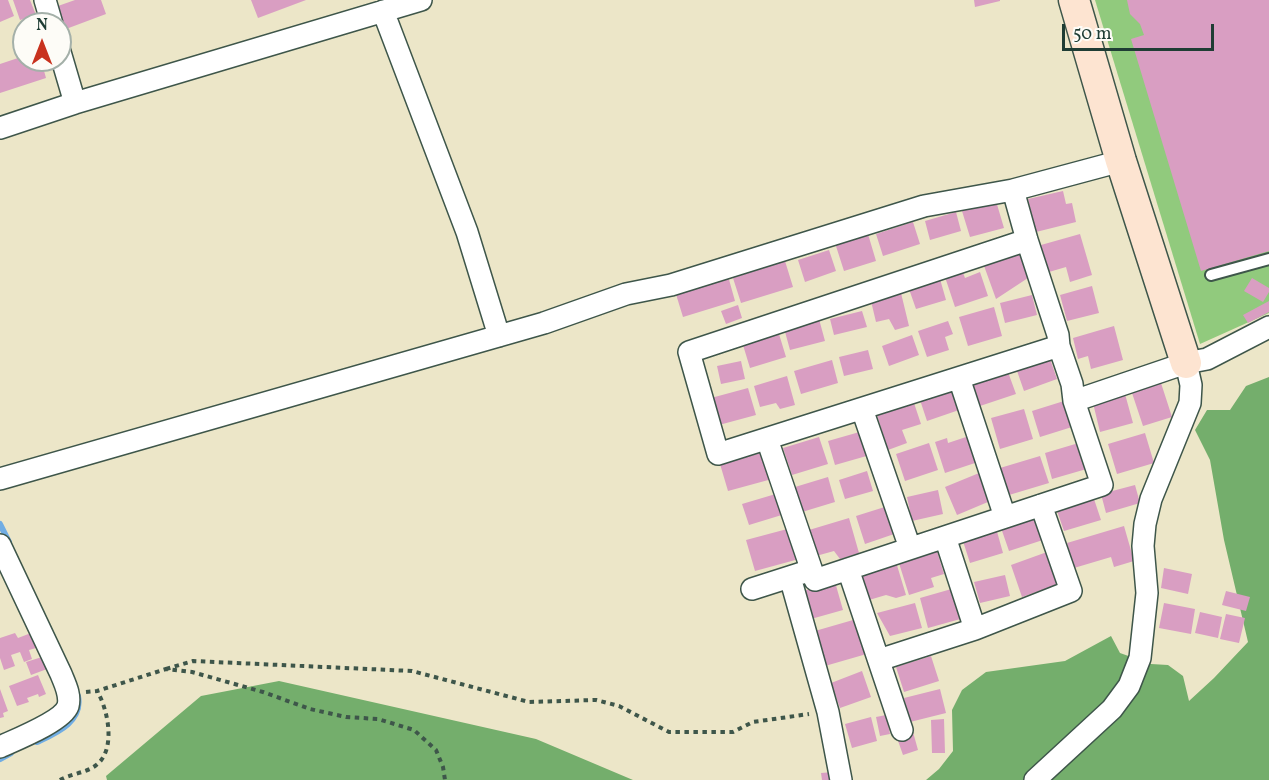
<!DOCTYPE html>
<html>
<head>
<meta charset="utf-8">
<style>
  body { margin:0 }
  #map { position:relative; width:1269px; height:780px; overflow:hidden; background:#ece6c8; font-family:Vollkorn,serif }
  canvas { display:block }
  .north { position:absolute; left:12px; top:12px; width:60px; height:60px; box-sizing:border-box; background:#fdfcf7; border:2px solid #a4b0a9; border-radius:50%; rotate:0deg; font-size:16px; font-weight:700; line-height:24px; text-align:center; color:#1f3d34 }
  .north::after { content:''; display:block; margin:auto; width:21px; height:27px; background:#c8321e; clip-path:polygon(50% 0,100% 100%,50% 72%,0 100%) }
  .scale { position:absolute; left:1062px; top:24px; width:152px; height:27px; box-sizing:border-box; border:3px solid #1f3d34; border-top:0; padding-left:8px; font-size:18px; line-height:21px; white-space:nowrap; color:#1f3d34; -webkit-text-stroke:4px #fdfcf7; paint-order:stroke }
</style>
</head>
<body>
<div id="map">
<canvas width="1269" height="780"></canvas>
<div class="north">N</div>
<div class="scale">50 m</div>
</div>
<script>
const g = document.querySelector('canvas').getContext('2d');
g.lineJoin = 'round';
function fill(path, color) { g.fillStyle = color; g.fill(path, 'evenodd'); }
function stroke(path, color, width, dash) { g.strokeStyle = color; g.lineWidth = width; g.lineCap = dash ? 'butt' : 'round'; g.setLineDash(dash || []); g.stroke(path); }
fill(new Path2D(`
  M1095 0H1269V313L1200 344Z`), '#91ca7d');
fill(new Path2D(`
  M1269 377V780H926L939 769 953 751 952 710 962 690 986 672 1065 661 1111 636 1120 653 1151 664 1168 665 1183 676 1189 701 1214 678 1248 642 1224 540 1210 460 1195 430 1207 410H1230L1246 386Z
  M279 681 536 739 633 780H107L106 776 201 696Z`), '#74ae6c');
stroke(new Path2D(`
  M0 524 9 542
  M37 742C56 733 83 722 78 696
  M0 759 11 753`), '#71ade3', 6);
fill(new Path2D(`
  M0 0H8L14 16 0 22Z
  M13 0H30L36 15 20 20Z
  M75 0H101L106 14 66 29 58 6Z
  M251 0H306L258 18Z
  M974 0H1000V1L975 7Z
  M1127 0H1269V251L1201 271 1131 39 1144 35 1140 24 1130 14Z
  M24 56V60H41L46 78 0 93V64Z
  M1063 191 1066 204 1072 203 1076 222 1036 232 1028 199Z
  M996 201 1004 228 970 237 962 211Z
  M956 212 961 231 930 240 925 221Z
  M913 222 920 244 883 256 876 234Z
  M868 234 876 261 844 271 835 243Z
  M1080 234 1092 275 1070 282 1066 267 1049 272 1041 245Z
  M829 250 836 271 805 282 798 260Z
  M1022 250 1031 276 996 299 983 263Z
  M785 261 793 287 741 303 733 278Z
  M962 270 965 278 980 272 988 296 955 307 945 277Z
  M728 276 735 301 683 317 675 291Z
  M1252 278 1269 288V292L1263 302 1244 291Z
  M940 279 946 300 916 309 909 289Z
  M1092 286 1099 313 1067 321 1060 295Z
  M901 293 909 326 895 330 889 319 876 322 871 301Z
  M1032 295 1037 315 1005 323 1000 303Z
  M1269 301V312L1248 323 1243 315Z
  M738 305 742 318 726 324 721 311Z
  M994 307 1002 336 968 346 959 317Z
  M862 311 867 327 834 335 830 319Z
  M819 319 825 341 790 350 784 328Z
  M948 321 953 334 945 337 949 350 927 357 918 331Z
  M1114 326 1123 360 1091 369 1088 356 1078 359 1073 338Z
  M779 334 786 357 750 368 743 345Z
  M912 335 919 355 889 366 882 346Z
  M868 350 873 369 844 376 839 357Z
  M1049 356 1057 379 1024 391 1016 368Z
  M832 360 838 383 801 394 794 371Z
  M741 361 745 379 721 384 717 366Z
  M1008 372 1016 394 980 406 972 385Z
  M787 376 795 405 780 409 776 403 760 407 754 386Z
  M1161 383 1172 417 1143 426 1132 393Z
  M748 388 756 415 719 425 711 398Z
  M952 389 959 410 927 421 920 400Z
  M1125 394 1133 423 1100 432 1093 403Z
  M1064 401 1072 427 1040 437 1032 411Z
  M914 403 921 424 902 430 907 443 888 450 877 415Z
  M1024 409 1033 439 1000 449 991 418Z
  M863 431 870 455 835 465 828 441Z
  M1145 433 1154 463 1117 474 1108 444Z
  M969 436 978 462 945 473 935 442 947 438 948 443Z
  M819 437 828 464 792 475 783 448Z
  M1082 442 1090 468 1052 479 1045 453Z
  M929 443 938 470 905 481 896 454Z
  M765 452 772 479 728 491 720 464Z
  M1040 456 1049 483 1009 495 1000 468Z
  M867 471 873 491 845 499 839 480Z
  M984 471 995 499 957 515 945 487Z
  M828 477 835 502 802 512 795 487Z
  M1135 485 1140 503 1106 513 1101 494Z
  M938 490 943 514 912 521 907 497Z
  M779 493 785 514 749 525 742 504Z
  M1093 496 1101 520 1064 531 1056 508Z
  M891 505 900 532 865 544 856 516Z
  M1038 517 1046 539 1009 551 1000 525 1009 522 1013 526Z
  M849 518 859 553 840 559 834 551 816 556 809 530Z
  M1124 526 1134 561 1114 567 1111 557 1074 568 1067 543Z
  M791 528 799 559 755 571 746 540Z
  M996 528 1003 553 970 563 962 538Z
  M936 548 944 574 931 578 934 587 909 595 898 560Z
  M1047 552 1059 584 1022 597 1011 565Z
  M896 562 906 595 896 598 886 595 869 600 861 572Z
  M1164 568 1192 574 1188 594 1161 588Z
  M1005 575 1010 596 980 603 974 582Z
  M835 582 843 610 811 619 803 591Z
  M955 588 964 618 928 628 920 598Z
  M1226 591 1250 597 1246 611 1222 605Z
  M915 603 922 628 890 636 877 613Z
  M1164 603 1195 609 1191 634 1159 628Z
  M1200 612 1222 617 1218 638 1195 633Z
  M1226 614 1245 618 1239 643 1220 639Z
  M860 618 870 653 825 666 815 631Z
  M15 633 18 638 31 633 36 648 29 650 32 659 24 662 20 652 11 655 15 666 4 670 0 658V638Z
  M931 656 939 681 904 692 896 667Z
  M42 657 47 669 31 675 26 662Z
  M862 671 871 697 840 708 831 683Z
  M38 675 46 694 39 697 38 694 27 698 29 702 17 706 9 686Z
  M0 689 8 711 3 713 4 717 0 718Z
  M940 689 946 713 910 722 904 698Z
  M886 715 890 734 880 736 876 717Z
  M871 717 877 741 852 748 845 724Z
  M944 719 945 753H932L931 720Z
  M913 732 918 750 903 755 897 738Z
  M834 772 835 780H822L821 773Z`), '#d99ec2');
const lane = new Path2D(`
  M1211 275 1269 259`);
const street = new Path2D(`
  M45 0 52 24
  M383 11 467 232 499 336
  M60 52 75 103
  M0 128 75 103 421 0
  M1013 190 1027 240 1058 335 1059 346
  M959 378 1005 517
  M1074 401 1186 363
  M862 409 910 548
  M767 439 815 580 1102 485 1074 401 1072 384 1059 346 718 454 689 352 1027 240
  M0 479 544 323 626 294 671 285 924 206 1013 190 1121 161
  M0 545 61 674C65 684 71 695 68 706 63 721 15 740 0 747
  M848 569 902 730
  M790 577 828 712 841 780
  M752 589 802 573
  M975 629 1071 591 1041 505
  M879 660 975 629 945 537
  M1035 780 1112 709 1129 686 1140 658 1147 593 1143 546 1145 524 1151 499 1190 403 1191 385 1186 363 1207 359 1269 327`);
const secondary = new Path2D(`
  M1074 0 1121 161 1186 363`);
stroke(lane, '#3e564a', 14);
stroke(street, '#3e564a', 24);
stroke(secondary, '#3e564a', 33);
stroke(new Path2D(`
  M166 669 193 661 412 671 529 702 596 700 619 706 669 732H733L753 722 809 714
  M86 692 97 691 166 669 192 672 263 692 310 709 346 717 378 719 414 730 436 750 443 767 445 780
  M60 780C70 774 85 773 95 766 117 751 108 709 97 691`), '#3e564a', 4, [4.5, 4.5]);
stroke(lane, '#fff', 10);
stroke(street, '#fff', 21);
stroke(secondary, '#fde4d1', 30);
</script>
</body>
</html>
